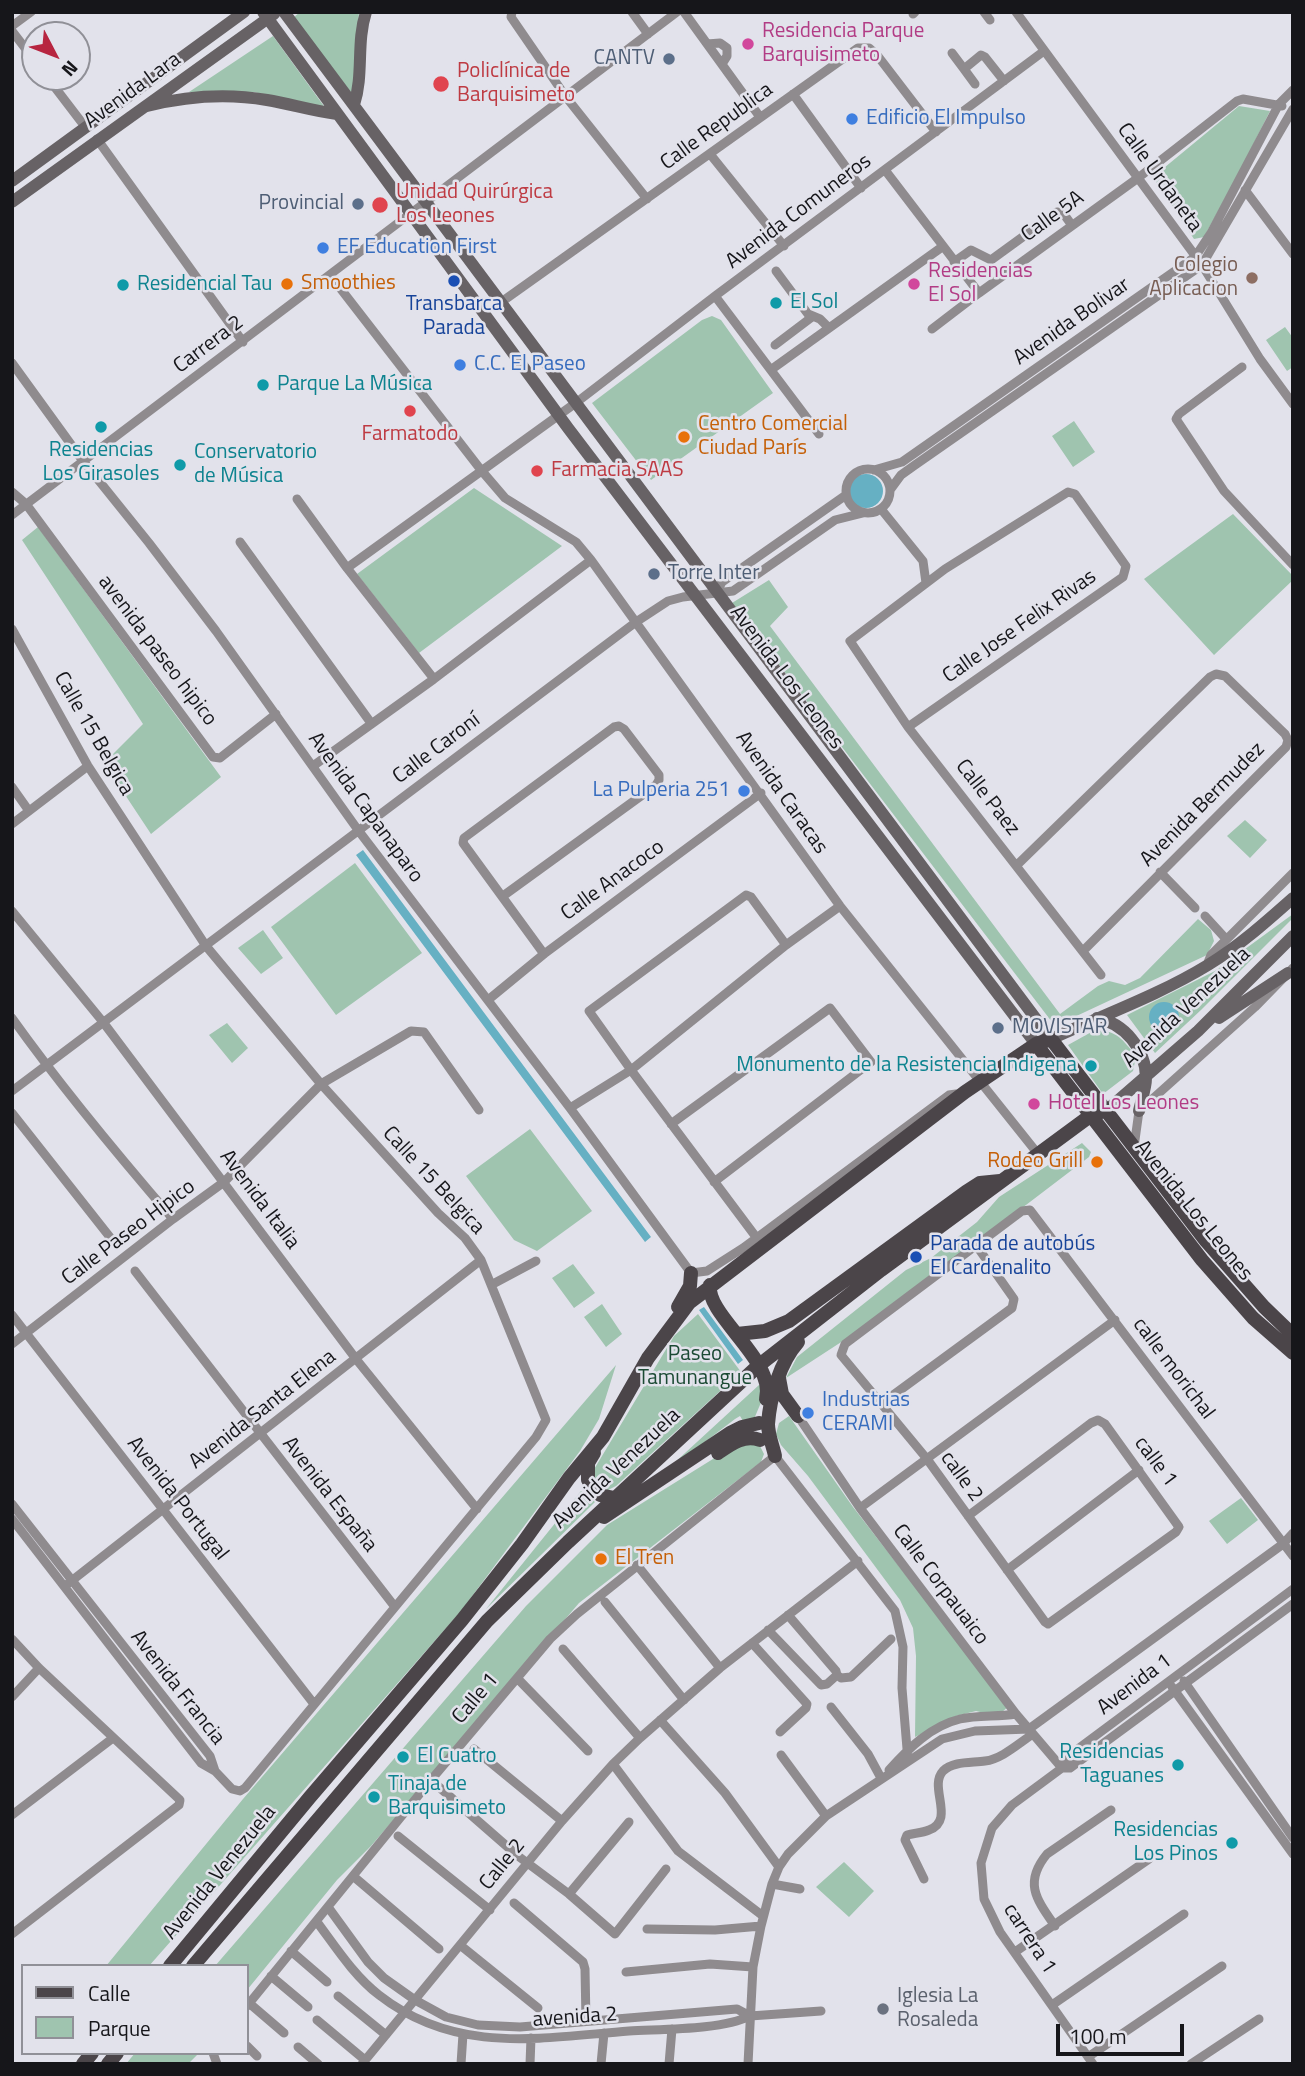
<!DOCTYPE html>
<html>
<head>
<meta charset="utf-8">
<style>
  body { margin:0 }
  #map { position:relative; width:1305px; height:2076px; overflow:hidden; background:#e2e2eb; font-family:"Titillium Web",sans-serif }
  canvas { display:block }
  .frame { position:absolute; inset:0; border:14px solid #16161a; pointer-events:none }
  .legend { position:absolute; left:21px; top:1964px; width:228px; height:91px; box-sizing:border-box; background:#e2e2eb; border:2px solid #909097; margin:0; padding:9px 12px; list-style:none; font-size:21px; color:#16161a }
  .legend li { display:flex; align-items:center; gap:14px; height:35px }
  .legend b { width:35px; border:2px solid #909097 }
  .north { position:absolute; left:21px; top:21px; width:70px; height:70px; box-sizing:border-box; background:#e2e2eb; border:2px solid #909097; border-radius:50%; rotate:132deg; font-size:19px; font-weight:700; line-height:28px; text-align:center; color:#16161a }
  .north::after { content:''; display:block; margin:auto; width:24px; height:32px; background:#b72540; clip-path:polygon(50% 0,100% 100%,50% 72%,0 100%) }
  .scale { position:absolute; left:1056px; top:2024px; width:128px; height:32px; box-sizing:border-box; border:4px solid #16161a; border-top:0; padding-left:9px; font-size:21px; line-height:24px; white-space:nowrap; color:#16161a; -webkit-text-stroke:5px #e2e2eb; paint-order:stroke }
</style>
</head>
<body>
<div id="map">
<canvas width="1305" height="2076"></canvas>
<div class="frame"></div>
<ul class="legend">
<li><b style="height:9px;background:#4b4549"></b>Calle</li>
<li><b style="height:19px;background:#9fc4af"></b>Parque</li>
</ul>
<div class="north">N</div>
<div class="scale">100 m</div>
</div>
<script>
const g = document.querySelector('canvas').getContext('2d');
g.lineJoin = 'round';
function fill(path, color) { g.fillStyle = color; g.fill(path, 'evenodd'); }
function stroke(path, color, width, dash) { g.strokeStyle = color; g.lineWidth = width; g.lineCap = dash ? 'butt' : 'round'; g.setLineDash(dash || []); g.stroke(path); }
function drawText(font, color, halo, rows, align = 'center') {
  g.font = font + ' "Titillium Web",sans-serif'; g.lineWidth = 5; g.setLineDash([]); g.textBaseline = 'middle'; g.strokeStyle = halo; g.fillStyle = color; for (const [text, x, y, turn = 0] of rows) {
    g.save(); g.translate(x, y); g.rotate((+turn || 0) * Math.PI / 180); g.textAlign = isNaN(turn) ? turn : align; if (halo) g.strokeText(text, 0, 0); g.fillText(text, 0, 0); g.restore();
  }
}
fill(new Path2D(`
  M300 12H359L353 95 293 18Z
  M273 36 326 109 254 92H189Z
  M1239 106 1270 111 1241 169 1204 237 1194 239 1153 177Z
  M712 316 721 320 773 393 651 480 592 403 702 320Z
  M1285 327 1293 338V367L1287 371 1266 340Z
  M1074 421 1095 452 1073 467 1052 436Z
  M474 488 562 546 419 653 357 574Z
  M1233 514 1293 576V580L1214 655 1144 579Z
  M38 527 221 777 151 834 104 763 143 724 22 540Z
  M769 580 788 607 770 626 1060 1014 1098 986 1109 981 1125 985 1140 978 1198 919 1211 930 1214 941 1207 955 1055 1026 732 603Z
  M1245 820 1267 840 1250 858 1227 836Z
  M355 863 422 953 336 1015 271 927Z
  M1293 914V918L1201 1010 1155 1053 1127 1015 1215 971Z
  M263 930 283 958 261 974 238 948Z
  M227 1023 248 1048 232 1063 209 1035Z
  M1095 1030C1118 1031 1122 1039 1136 1056L1133 1071 1103 1094 1068 1045Z
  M530 1129 592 1211 537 1251 514 1240 466 1176Z
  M1082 1143 1091 1152 1089 1157 875 1320 786 1378 797 1357 906 1270 931 1258 977 1222 999 1197Z
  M573 1264 595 1293 574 1308 552 1278Z
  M602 1304 622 1334 606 1347 584 1317Z
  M698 1314 741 1372 616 1486 608 1490 598 1489 593 1471 674 1336Z
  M616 1365 599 1419 580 1451 461 1611 149 1966H106L243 1799Z
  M759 1385H763L765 1393 754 1419 743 1421 740 1416 735 1419 660 1476Z
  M789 1416 853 1507 1008 1707 997 1716 976 1711 956 1716 915 1737 916 1656 913 1628 900 1600 808 1476 781 1445 776 1434 779 1423Z
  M737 1444H759L764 1454 761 1462 579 1603 371 1846 337 1880 247 1990V1966H215L526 1606 607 1525Z
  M581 1491 595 1502 486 1609Z
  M1241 1498 1258 1520 1227 1544 1209 1521Z
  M844 1862 874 1891 849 1917 816 1887Z
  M135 2053H199L188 2064H126Z`), '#9fc4af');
fill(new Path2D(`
  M849 491a17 17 0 1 1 34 0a17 17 0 1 1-34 0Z
  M363 850 651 1237 645 1242 356 855Z
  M1149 1017a15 15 0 1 1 30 0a15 15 0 1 1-30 0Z
  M704 1307 743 1360 738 1364 699 1310Z`), '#66b0c3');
stroke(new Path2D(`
  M512 12 511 17 566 97 647 199
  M632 12 648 34
  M684 12 760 117
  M984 12 990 20
  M1016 12 1202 265 1260 359 1293 404
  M913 14 915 12
  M12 26 31 12
  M12 31 35 61
  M707 44 720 43 727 48V56L722 64
  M952 53 964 69
  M47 77 86 128
  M975 84 964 69 981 55 985 57 1004 81
  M793 94 861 188
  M97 139 243 342
  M710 154 784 246
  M885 170 979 293 1138 178 1237 101 1243 99 1282 106
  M1245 190 1293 254
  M954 262 971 250 991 260 1057 212 1063 213 1071 224
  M776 271 808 314 820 319 828 327
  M330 275 481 470 505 498 576 542 591 560 840 906 1038 1154
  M715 296 819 434
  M500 303 858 48H869L877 55 936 132
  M932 329 979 293
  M775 345 812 317
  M12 363 83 461 149 543 216 631 358 830 570 1108 691 1273 707 1271 743 1248 949 1095 956 1094
  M1242 367 1179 414 1176 419 1224 491 1293 565
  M772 369 942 247
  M846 491a22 22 0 1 1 44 0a22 22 0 1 1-44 0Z
  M874 470 902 462 1195 257 1211 233 1279 104 1293 90
  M890 490 901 475 915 465 1202 265 1293 109
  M12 492 26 504 213 757 220 758 276 714
  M297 499 347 568 434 679
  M881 509 923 561 926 583
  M12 515 677 12
  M240 542 371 723
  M347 568 577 402 715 296 1044 51
  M717 592 722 582 846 495
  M12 629 88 766 206 946 321 1084 438 1213 465 1238 481 1260 546 1420 536 1437 245 1788 240 1791 232 1789 215 1771 201 1763 12 1519
  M908 727 1123 577 1126 566 1075 494 1068 492 945 569 850 641 908 727 1101 975
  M313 766 434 679 591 560
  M12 787 29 811
  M12 824 88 766
  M1017 865 1210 677 1216 674 1225 676 1285 734 1288 740 1286 747 1083 951
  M1160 872 1195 908
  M503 896 656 785 659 780V775L624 729 619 726 614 727 464 838 463 843 544 954
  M12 911 103 1022 356 1359 477 1509
  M1205 916 1226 939
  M1207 965 1211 955 1293 873
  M488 1000 544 954 761 793
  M12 1018C62 1088 117 1154 173 1219
  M12 1091 636 622 668 601 683 597 733 591 835 520 863 513
  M570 1108 631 1070 786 945 840 906
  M12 1113 113 1241
  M671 1124 830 1008 871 1062 714 1182
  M1134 1147 1139 1111 1255 1007 1293 968
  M756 1237 631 1070 589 1011 746 895 751 897 786 945
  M135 1271 395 1607
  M491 1285 536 1261
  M12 1315 314 1704
  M12 1344 173 1219 224 1182 321 1084 411 1031 424 1032 479 1110
  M881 1404 1012 1308 1014 1299 976 1245
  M798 1416 860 1508 1016 1714 1062 1768
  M12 1504 210 1756 215 1771
  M860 1508 1115 1320
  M968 1516 1091 1423 1098 1420 1105 1424 1179 1527 1176 1532 1048 1624 1045 1622 927 1459 841 1355 845 1344 1022 1211 1030 1210 1293 1556
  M637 1565 720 1668
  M1007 1570 1139 1470
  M65 1586 481 1260
  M605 1602 684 1700
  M768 1630 821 1685 827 1684 837 1675 836 1671 788 1615
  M12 1639 39 1668 180 1800 179 1805 12 1934
  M752 1643 807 1704 806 1708 780 1732
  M563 1649 640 1738
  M837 1675 841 1678 851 1677 891 1639
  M517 1678 588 1751
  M1184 1681 1293 1838
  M1172 1687 1293 1854
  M12 1697 39 1668
  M831 1707 868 1754 881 1778
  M660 1720 725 1793 779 1867
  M474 1749 562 1821
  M781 1755 826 1816
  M613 1764 678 1851 763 1916
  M1062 1768 1066 1761 1075 1751 1293 1589
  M889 1770C909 1748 931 1726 960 1719 978 1715 997 1717 1016 1714
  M431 1780 518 1856 569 1894 615 1934 666 1869
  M12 1815 113 1738
  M398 1836 490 1910
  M353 1876 439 1949
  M924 1879 905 1840 907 1835C914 1833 922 1833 929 1830 956 1820 928 1787 943 1771 953 1761 972 1763 985 1761 1002 1759 1019 1743 1033 1734
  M772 1884 800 1889
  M569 1894 629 1822
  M514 1903 583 1962 585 1969 586 2021
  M328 1907 368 1962 384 1978 415 2000 446 2017 478 2025 520 2027 737 2009 750 2016 821 2011
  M317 1922C335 1946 354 1976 379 1995 456 2055 539 2038 629 2031 662 2029 722 2030 750 2016
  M1055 1926C1037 1900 1023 1883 1047 1854L1111 1810
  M647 1929 715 1930 761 1926
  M460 1945 538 2008
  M291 1951 327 1982
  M1015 1952 1149 1859
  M626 1972 710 1964 753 1967
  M271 1976 308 2007
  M338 1996 386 2035
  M249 2003 284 2033
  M1052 2005 1184 1914
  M247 2006 431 1780 550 1639 577 1614 775 1456 895 1611 903 1647 902 1688 908 1761
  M317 2020 365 2060
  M247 2046 257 2056
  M298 2047 318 2064
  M213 2053 217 2064
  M1088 2057 1222 1966
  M362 2064 562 1821 613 1764 640 1738 720 1668 858 1561
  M461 2064 463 2034
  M530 2064 531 2038
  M601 2064 604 2033
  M669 2064 672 2029
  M748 2064 753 1967 761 1926 772 1884 779 1867 788 1854 826 1816 942 1739 975 1731 1029 1729 1283 1544 1293 1533
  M1093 2064 1000 1932 984 1899 981 1863 992 1828 1012 1805 1062 1768H1070L1293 1604
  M1191 2064 1259 2019`), '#8f8b8e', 9);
stroke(new Path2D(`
  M263 12 568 428 1036 1044
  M284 12 1051 1039C1103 1015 1159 995 1208 965 1239 946 1266 922 1293 898
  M354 105C364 74 356 43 366 12
  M147 106C187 96 226 93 267 100 291 104 313 111 337 114
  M12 181 244 12
  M12 202 274 14
  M1097 1018C1124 1023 1146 1049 1146 1078 1146 1089 1141 1101 1139 1111
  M1219 1018 1288 973
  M1107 1110 1198 1031 1293 936`), '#676265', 12);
stroke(new Path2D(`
  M1036 1044 1202 1260 1253 1318 1293 1353
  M710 1285C706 1316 776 1360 766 1399
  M678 1307 690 1286 691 1273
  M737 1334 765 1331 789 1321 966 1192 980 1183 1000 1181
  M779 1378 782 1394 798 1416
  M594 1453 588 1463V1480L600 1495 619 1499
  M718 1453C731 1444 744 1434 760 1440
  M775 1456C773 1446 768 1435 768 1424 770 1397 780 1362 798 1342
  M604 1517 730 1433 742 1427 759 1423
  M170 1966 310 1797 462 1620 522 1544 569 1478 603 1437 648 1358 689 1303 965 1092 1036 1044 1051 1039 1206 1241 1264 1307 1293 1335
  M193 1966 487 1621 568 1542 758 1366 881 1270 1090 1116 1107 1110
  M83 2064 92 2053
  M108 2064 117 2053`), '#4b4549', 14);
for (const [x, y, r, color] of [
  [748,44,7,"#d1479c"],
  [669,59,7,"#5c6f8a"],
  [441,84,9,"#e0444e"],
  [852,119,7,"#3f7fe0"],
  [358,204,7,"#5c6f8a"],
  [380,205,9,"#e0444e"],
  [323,248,7,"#3f7fe0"],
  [1252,278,7,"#8d6e63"],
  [454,281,7,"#1a4fb4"],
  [287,284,7,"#e8710a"],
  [914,284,7,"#d1479c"],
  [123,285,7,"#0f9aa8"],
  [776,303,7,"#0f9aa8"],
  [460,365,7,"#3f7fe0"],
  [263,385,7,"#0f9aa8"],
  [410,411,7,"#e0444e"],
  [101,427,7,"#0f9aa8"],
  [684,437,7,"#e8710a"],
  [180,465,7,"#0f9aa8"],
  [537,471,7,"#e0444e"],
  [654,574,7,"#5c6f8a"],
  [744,791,7,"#3f7fe0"],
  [998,1028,7,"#5c6f8a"],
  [1091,1066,7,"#0f9aa8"],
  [1034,1104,7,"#d1479c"],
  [1097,1162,7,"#e8710a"],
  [916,1257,7,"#1a4fb4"],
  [808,1413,7,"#3f7fe0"],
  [601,1559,7,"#e8710a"],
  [403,1757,7,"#0f9aa8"],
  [1178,1765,7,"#0f9aa8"],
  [374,1797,7,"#0f9aa8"],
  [1232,1843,7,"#0f9aa8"],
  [883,2009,7,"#6b7280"]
]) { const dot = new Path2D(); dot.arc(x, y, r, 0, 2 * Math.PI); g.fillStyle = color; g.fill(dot); stroke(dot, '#e2e2eb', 2.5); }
drawText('21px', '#b23c85', '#e2e2eb', [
  ["Residencia Parque",762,32],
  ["Barquisimeto",762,56],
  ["Residencias",928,272],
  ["El Sol",928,296],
  ["Hotel Los Leones",1048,1104]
], 'left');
drawText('21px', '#4e5e75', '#e2e2eb', [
  ["CANTV",655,59],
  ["Provincial",344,204],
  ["Torre Inter",668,574,"left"],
  ["MOVISTAR",1012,1028,"left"]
], 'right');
drawText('21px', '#be3a42', '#e2e2eb', [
  ["Policlínica de",457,72],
  ["Barquisimeto",457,96],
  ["Unidad Quirúrgica",396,193],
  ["Los Leones",396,217],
  ["Farmatodo",410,435,"center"],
  ["Farmacia SAAS",551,471]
], 'left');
drawText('21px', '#16161a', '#e2e2eb', [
  ["Avenida Lara",133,91,-36],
  ["Calle Republica",717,127,-36],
  ["Calle Urdaneta",1159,178,54],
  ["Avenida Comuneros",799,212,-37],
  ["Calle 5A",1053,217,-36],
  ["Avenida Bolivar",1072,322,-35],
  ["Carrera 2",209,345,-37],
  ["Calle Jose Felix Rivas",1020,627,-35],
  ["avenida paseo hipico",157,651,53],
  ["Avenida Los Leones",786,678,53],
  ["Calle 15 Belgica",93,734,60],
  ["Calle Caroní",437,749,-37],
  ["Avenida Caracas",781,793,55],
  ["Calle Paez",987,798,52],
  ["Avenida Bermudez",1203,805,-45],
  ["Avenida Capanaparo",365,808,54],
  ["Calle Anacoco",613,881,-36],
  ["Avenida Venezuela",1187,1008,-43],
  ["Calle 15 Belgica",433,1181,47],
  ["Avenida Italia",259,1200,53],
  ["Avenida Los Leones",1193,1211,51],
  ["Calle Paseo Hipico",129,1233,-37],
  ["calle morichal",1173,1369,53],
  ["Avenida Santa Elena",263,1410,-38],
  ["calle 1",1155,1462,53],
  ["Avenida Venezuela",617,1469,-43],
  ["calle 2",961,1477,54],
  ["Avenida España",329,1495,52],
  ["Avenida Portugal",177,1499,52],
  ["Calle Corpauaico",940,1585,53],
  ["Avenida 1",1135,1685,-37],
  ["Avenida Francia",177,1688,52],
  ["Calle 1",476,1699,-50],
  ["Calle 2",503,1865,-51],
  ["Avenida Venezuela",220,1873,-51],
  ["carrera 1",1029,1939,57],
  ["avenida 2",575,2018,-4]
]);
drawText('21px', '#366cbe', '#e2e2eb', [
  ["Edificio El Impulso",866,119],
  ["EF Education First",337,248],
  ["C.C. El Paseo",474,365],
  ["La Pulperia 251",730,791,"right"],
  ["Industrias",822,1401],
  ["CERAMI",822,1425]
], 'left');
drawText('21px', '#785e54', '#e2e2eb', [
  ["Colegio",1238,266],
  ["Aplicacion",1238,290]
], 'right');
drawText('21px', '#c56008', '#e2e2eb', [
  ["Smoothies",301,284],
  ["Centro Comercial",698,425],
  ["Ciudad París",698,449],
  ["Rodeo Grill",1083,1162,"right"],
  ["El Tren",615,1559]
], 'left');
drawText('21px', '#0d838f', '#e2e2eb', [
  ["Residencial Tau",137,285],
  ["El Sol",790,303],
  ["Parque La Música",277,385],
  ["Residencias",101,451,"center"],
  ["Los Girasoles",101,475,"center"],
  ["Conservatorio",194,453],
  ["de Música",194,477],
  ["Monumento de la Resistencia Indigena",1077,1066,"right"],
  ["Residencias",1164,1753,"right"],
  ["Taguanes",1164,1777,"right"],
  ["El Cuatro",417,1757],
  ["Tinaja de",388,1785],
  ["Barquisimeto",388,1809],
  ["Residencias",1218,1831,"right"],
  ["Los Pinos",1218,1855,"right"]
], 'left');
drawText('21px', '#164399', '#e2e2eb', [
  ["Transbarca",454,305],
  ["Parada",454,329],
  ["Parada de autobús",930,1245,"left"],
  ["El Cardenalito",930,1269,"left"]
]);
drawText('21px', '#1b4a34', '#e2e2eb', [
  ["Paseo",695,1355],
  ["Tamunangue",695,1379]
]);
drawText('21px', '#5b616d', '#e2e2eb', [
  ["Iglesia La",897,1997],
  ["Rosaleda",897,2021]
], 'left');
</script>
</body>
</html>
